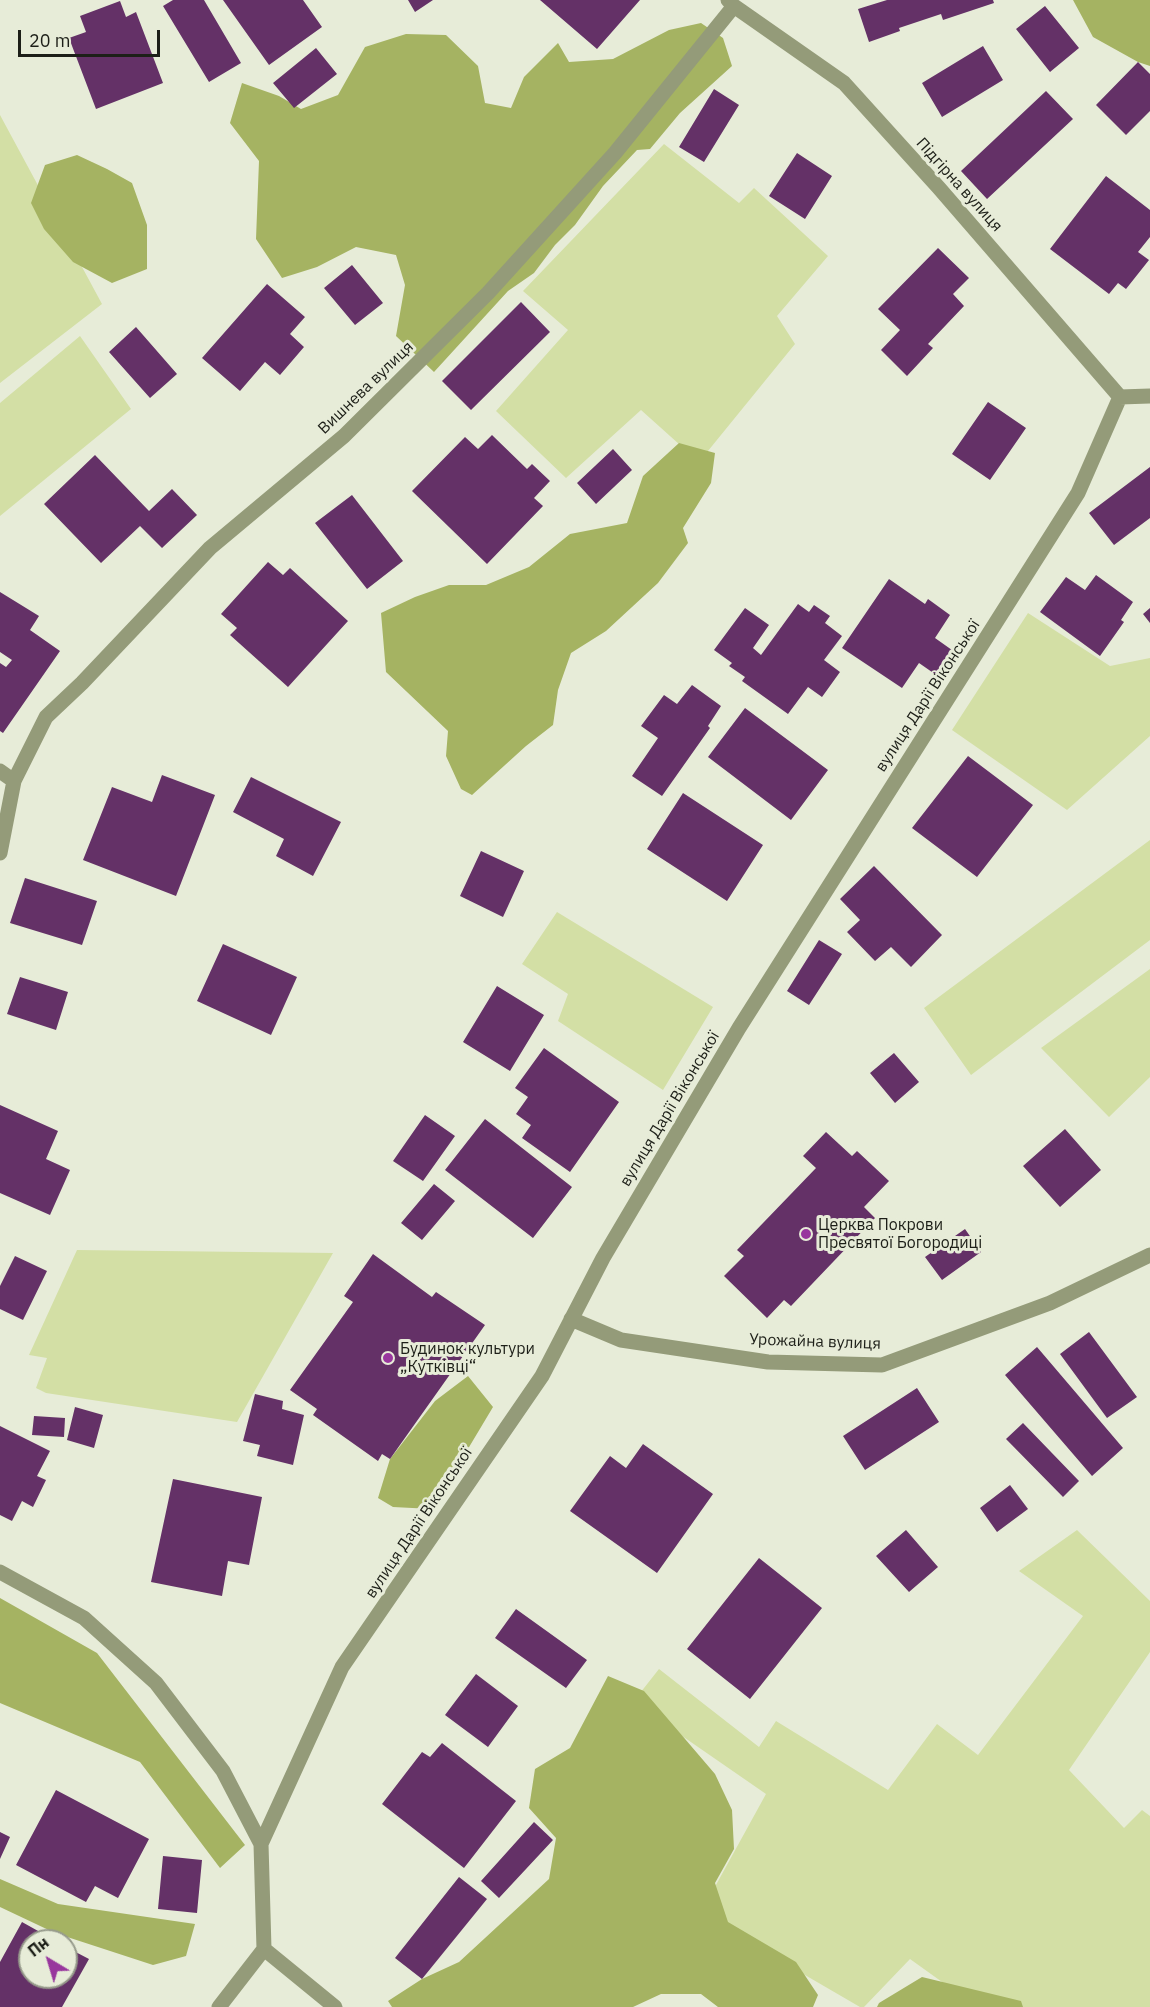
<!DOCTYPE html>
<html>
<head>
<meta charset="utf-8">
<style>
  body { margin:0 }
  #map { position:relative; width:1150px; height:2007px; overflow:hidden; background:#e7ecd8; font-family:"IBM Plex Sans",sans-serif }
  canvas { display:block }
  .north { position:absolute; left:18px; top:1929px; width:60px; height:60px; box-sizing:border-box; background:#e7ecd8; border:2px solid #969a8b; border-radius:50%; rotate:322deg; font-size:16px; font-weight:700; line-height:24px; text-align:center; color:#1d1f18 }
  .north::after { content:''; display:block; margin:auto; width:21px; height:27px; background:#98369d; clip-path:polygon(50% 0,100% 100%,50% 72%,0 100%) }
  .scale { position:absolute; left:18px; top:30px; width:142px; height:27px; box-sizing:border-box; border:3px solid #1d1f18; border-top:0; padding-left:8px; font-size:18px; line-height:21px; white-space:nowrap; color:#1d1f18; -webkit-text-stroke:4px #e7ecd8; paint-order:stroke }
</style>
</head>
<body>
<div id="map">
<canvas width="1150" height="2007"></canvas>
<div class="north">Пн</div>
<div class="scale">20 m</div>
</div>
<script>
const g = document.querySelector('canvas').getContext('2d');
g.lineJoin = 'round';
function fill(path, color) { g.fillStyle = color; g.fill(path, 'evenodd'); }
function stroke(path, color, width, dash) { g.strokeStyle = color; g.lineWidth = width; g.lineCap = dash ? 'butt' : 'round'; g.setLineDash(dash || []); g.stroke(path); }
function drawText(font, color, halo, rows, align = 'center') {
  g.font = font + ' "IBM Plex Sans",sans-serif'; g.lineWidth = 6; g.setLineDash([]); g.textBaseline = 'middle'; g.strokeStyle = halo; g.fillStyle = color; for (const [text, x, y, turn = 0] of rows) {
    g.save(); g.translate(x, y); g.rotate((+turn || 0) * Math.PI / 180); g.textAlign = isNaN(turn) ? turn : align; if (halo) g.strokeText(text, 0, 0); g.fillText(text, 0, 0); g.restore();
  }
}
fill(new Path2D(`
  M0 115 102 304 0 383Z
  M664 144 739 203 754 188 828 256 777 316 795 344 699 462 641 410 566 478 496 411 568 330 523 291Z
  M80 336 131 409 0 516V403Z
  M1028 613 1110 666 1150 658V736L1067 810 952 730Z
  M1150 840V940L971 1075 924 1008Z
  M557 912 713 1007 663 1090 558 1021 568 994 522 964Z
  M1150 969V1077L1109 1117 1041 1048Z
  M77 1250 333 1253 237 1422 46 1393 36 1388 47 1358 29 1355Z
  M1077 1530 1150 1601V1652L1069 1770 1124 1828 1142 1810 1150 1816V2007H977L910 1959 864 2007H860L700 1914 766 1794 633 1702 659 1669 759 1747 776 1721 888 1790 937 1724 978 1755 1083 1616 1019 1571Z`), '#d3dfa5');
fill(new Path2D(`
  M1073 0H1150V66L1138 62 1093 37Z
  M701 23 723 38 732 66 680 113 650 149 637 150 603 186 575 225 555 245 534 273 508 291 434 372 396 336 405 285 396 255 356 247 317 267 282 278 256 239 259 161 230 123 242 83 279 96 301 109 338 95 365 47 406 34 446 35 478 66 485 103 511 108 524 77 558 43 569 62 613 59 669 30Z
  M77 155 107 169 132 183 147 225V269L112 283 73 262 44 229 31 203 45 165Z
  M679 443 715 453 711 483 683 528 688 543 658 583 606 631 571 653 558 690 553 725 526 746 472 795 461 789 446 756 448 731 386 672 381 613 415 597 449 585H486L529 567 570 534 627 523 643 476Z
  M468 1376 493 1407 432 1509 393 1507 378 1498 390 1459 435 1401Z
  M0 1598 97 1653 245 1845 220 1868 140 1762 0 1703Z
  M608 1676 644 1691 715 1774 732 1810 734 1849 715 1883 728 1922 796 1962 818 1995 813 2007H718L701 1994H661L633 2007H392L388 2001 422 1979 459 1962 549 1879 556 1838 529 1808 535 1769 570 1748Z
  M0 1879 58 1904 195 1924 186 1956 153 1965 55 1933 0 1907Z
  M922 1977 1021 2001 1023 2007H877L879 2003Z`), '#a5b362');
fill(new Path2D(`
  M173 0H204L241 63 209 82 163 6Z
  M223 0H303L322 27 269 65Z
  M408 0H433L415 12Z
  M540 0H640L597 49Z
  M887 0H993L994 3 943 20 941 14 899 28 900 31 869 42 858 9Z
  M120 1 126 17 136 12 163 83 96 109 69 38 86 32 80 16Z
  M1045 6 1079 48 1050 72 1016 29Z
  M983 46 1003 80 942 117 922 83Z
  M316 48 337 74 294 108 273 83Z
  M1138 62 1150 74V111L1126 135 1096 105Z
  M714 89 739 105 704 162 679 147Z
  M1046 91 1073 119 987 199 961 171Z
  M797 153 832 176 805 219 769 196Z
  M1106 176 1150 210V237L1138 252 1149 260 1126 289 1118 283 1109 294 1050 249Z
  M938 248 969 278 953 294 964 306 928 344 933 348 907 376 881 350 900 330 878 309Z
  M352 265 383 303 355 325 324 288Z
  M267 284 305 317 290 334 304 347 280 375 265 362 240 391 202 358Z
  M521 302 550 332 471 410 442 381Z
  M136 327 177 374 150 398 109 352Z
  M988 402 1026 428 990 480 952 454Z
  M492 435 527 469 532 464 550 481 534 498 543 506 487 564 412 491 465 437 478 449Z
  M613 449 632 470 596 504 577 483Z
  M95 455 149 511 172 489 197 515 162 548 140 526 101 563 44 504Z
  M1150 467V518L1114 545 1089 513Z
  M352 495 403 561 367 589 315 523Z
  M268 562 283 575 290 568 348 621 288 687 230 635 237 628 221 614Z
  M1096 575 1133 602 1121 620 1124 622 1100 656 1040 612 1066 577 1085 590Z
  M889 579 925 604 928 599 950 615 935 638 959 655 942 679 919 663 902 688 842 648Z
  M0 592 39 616 30 630 60 651 3 733 0 731V663L6 667 12 660 0 652Z
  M798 604 809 612 814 605 830 616 825 623 842 636 824 660 840 672 822 697 808 687 788 714 742 681 745 677 729 666 732 663 714 650 745 608 769 625 753 648 761 655Z
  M1150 608V623L1143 614Z
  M692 685 721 706 708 726 710 728 662 796 632 776 658 738 641 726 664 695 677 704Z
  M745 708 828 770 791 820 708 757Z
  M968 756 1033 805 977 877 912 828Z
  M162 775 215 795 176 896 83 860 112 787 152 802Z
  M251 777 341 822 313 876 276 856 284 839 233 812Z
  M683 793 763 845 727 901 647 849Z
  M481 851 524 871 503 917 460 896Z
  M874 866 942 935 911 967 891 947 875 961 847 932 860 920 840 899Z
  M25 878 97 901 82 945 10 923Z
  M819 940 842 954 809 1005 787 991Z
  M223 944 297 977 271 1035 197 1001Z
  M20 977 68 992 56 1030 7 1014Z
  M497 986 544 1015 510 1071 463 1042Z
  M544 1048 619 1102 570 1172 522 1138 531 1125 516 1114 528 1097 515 1088Z
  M894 1053 919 1082 895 1103 870 1073Z
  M0 1105 58 1131 46 1159 70 1170 50 1215 0 1193Z
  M425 1115 455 1136 423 1181 393 1161Z
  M485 1119 572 1187 533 1238 445 1170Z
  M1065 1129 1101 1170 1060 1207 1023 1166Z
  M826 1132 852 1156 857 1151 889 1181 864 1207 875 1218 791 1306 784 1300 767 1318 724 1276 744 1256 737 1250 816 1168 803 1156Z
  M434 1184 455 1201 422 1240 401 1223Z
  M965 1229 981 1252 942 1280 925 1257Z
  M373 1254 432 1297 436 1292 485 1325 390 1459 382 1454 378 1461 313 1415 317 1409 290 1390 353 1302 344 1296Z
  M15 1256 47 1271 23 1320 0 1309V1286Z
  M1089 1332 1137 1397 1107 1418 1060 1354Z
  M1037 1347 1123 1448 1092 1476 1005 1375Z
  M917 1388 939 1422 865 1470 843 1436Z
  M255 1394 283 1401 282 1409 304 1415 293 1465 257 1456 260 1445 243 1441Z
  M75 1407 103 1415 94 1448 67 1440Z
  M34 1416 65 1418 64 1437 32 1435Z
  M1023 1423 1079 1481 1063 1497 1006 1439Z
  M0 1426 50 1451 37 1476 46 1480 33 1507 22 1501 12 1521 0 1515Z
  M643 1444 713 1494 657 1573 570 1511 610 1456 626 1468Z
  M173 1479 262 1497 249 1565 228 1561 222 1596 151 1582Z
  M1010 1485 1028 1509 997 1532 980 1508Z
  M906 1530 938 1567 909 1592 876 1556Z
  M759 1558 822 1608 750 1699 687 1649Z
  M516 1609 587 1660 566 1688 495 1638Z
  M476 1674 518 1706 488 1747 445 1715Z
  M442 1743 516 1801 464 1868 382 1804 422 1752 430 1757Z
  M56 1790 149 1839 118 1898 95 1886 86 1902 16 1865Z
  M534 1822 553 1840 499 1898 481 1881Z
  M0 1832 10 1837 0 1859Z
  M163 1856 202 1860 197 1913 158 1909Z
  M459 1877 487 1899 422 1979 395 1958Z
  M22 1922 56 1941H30V1977H66V1947L89 1959 62 2007H0V1962Z`), '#643167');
stroke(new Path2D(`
  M728 0 734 6 844 83 939 188 1120 397 1150 396
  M0 771 14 781 46 717 82 683 210 548 344 436 488 293 615 153 734 6
  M0 853 14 781
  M571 1319 621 1340 768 1362 882 1365 1050 1303 1150 1255
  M0 1572 84 1618 156 1683 223 1771 261 1844 264 1949 335 2007
  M261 1844 342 1667 542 1376 603 1258 739 1028 1078 493 1120 397
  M219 2007 264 1949`), '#949b79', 15);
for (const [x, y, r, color] of [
  [806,1234,6,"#98369d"],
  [388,1358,6,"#98369d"]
]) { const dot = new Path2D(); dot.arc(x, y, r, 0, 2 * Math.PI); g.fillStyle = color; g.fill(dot); stroke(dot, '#e7ecd8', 2); }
drawText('16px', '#1d1f18', '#e7ecd8', [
  ["Підгірна вулиця",959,185,48],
  ["Вишнева вулиця",366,388,-44],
  ["вулиця Дарії Віконської",928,696,-57],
  ["вулиця Дарії Віконської",670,1109,-59],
  ["Урожайна вулиця",815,1342,2],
  ["вулиця Дарії Віконської",419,1523,-56]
]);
drawText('16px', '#1d1f18', '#e7ecd8', [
  ["Церква Покрови",818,1225],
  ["Пресвятої Богородиці",818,1243],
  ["Будинок культури",400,1349],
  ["„Кутківці“",400,1367]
], 'left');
</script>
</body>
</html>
